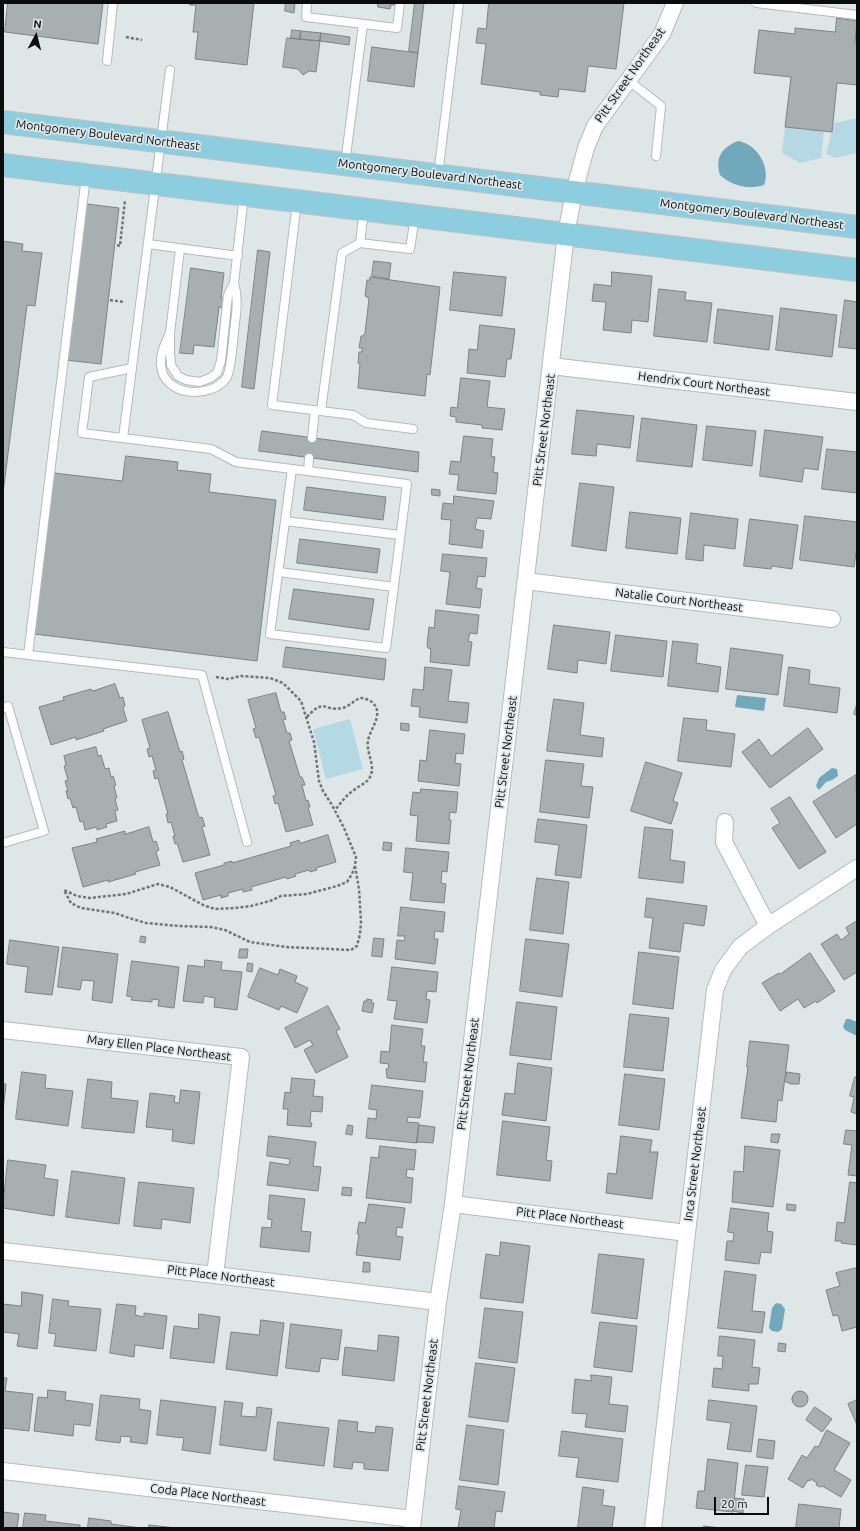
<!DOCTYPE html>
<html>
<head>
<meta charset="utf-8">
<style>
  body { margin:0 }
  #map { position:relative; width:860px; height:1531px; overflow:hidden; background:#dfe6e8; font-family:Ubuntu,sans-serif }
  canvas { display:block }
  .frame { position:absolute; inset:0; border:4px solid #0b0d0d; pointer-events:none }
  .north { position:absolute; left:16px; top:16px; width:40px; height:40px; -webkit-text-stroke:3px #dfe6e8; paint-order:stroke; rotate:7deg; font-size:11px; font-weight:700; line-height:16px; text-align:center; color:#0b0d0d }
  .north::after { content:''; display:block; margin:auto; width:14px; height:18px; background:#0b0d0d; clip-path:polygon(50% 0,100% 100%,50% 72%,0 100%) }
  .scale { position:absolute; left:714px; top:1497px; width:55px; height:18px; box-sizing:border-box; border:2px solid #0b0d0d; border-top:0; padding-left:5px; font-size:12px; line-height:14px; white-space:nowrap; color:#0b0d0d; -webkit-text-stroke:3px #dfe6e8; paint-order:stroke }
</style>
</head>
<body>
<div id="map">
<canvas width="860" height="1531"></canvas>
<div class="frame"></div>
<div class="north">N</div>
<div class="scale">20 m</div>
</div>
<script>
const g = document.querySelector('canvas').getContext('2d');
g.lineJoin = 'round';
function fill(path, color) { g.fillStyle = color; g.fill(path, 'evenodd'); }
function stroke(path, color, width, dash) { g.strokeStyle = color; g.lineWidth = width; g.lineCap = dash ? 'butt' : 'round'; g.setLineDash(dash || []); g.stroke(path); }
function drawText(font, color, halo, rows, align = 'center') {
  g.font = font + ' Ubuntu,sans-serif'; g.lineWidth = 3.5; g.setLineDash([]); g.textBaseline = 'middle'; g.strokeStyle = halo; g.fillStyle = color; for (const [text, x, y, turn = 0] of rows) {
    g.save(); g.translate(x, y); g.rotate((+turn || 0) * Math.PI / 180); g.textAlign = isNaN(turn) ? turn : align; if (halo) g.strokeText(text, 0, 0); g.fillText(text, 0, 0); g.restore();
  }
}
fill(new Path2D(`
  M857 118V153L835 158 826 154 834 123Z
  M785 127 824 131 821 158 800 163 782 153Z
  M350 719 363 769 326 779 313 729Z`), '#b5d8e5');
fill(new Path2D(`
  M738 141C757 144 771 167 764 185 748 190 732 186 720 175 715 158 721 148 738 141Z
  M737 695 766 698 764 711 735 707Z
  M832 768 837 769 838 776 832 780 826 782 819 790 816 786 819 778Z
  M846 1019H850L857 1022V1036L845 1030 843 1027Z
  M776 1303 781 1304 785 1309 782 1329 778 1332 772 1331 769 1328 772 1308Z`), '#71a8bb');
const building = new Path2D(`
  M8 3H103L98 44 5 32Z
  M190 3H254L247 65 195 59 198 32H193L196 5H190Z
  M286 3H295L294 13 285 11Z
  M378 3H395L394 5H391L390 9 378 7Z
  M415 3H424L418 53 409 51Z
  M489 3H624L616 69 588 66 585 92 559 89 558 97 540 95V92L481 84 486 44 476 43 478 28 486 29Z
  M837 18 857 21 855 43H857V85L837 83 832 132 785 127 791 77 754 73 759 30 795 34V28L835 32Z
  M292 30 301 31 300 39 291 38Z
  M301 31 321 33 320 41 300 39Z
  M321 33 350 37 349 45 320 41Z
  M287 38 320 41 316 72 309 71 303 75 298 69 283 67Z
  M372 47 418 53 414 87 368 81Z
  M87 204 119 208 101 364 65 360 81 223 84 224Z
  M3 241 23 244 22 251 42 253 35 306 27 305 3 493Z
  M258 250 270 252 254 389 242 387Z
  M374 261 391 263 389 279 372 276Z
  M191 268 224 273 221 298 225 299 224 308 219 307 214 347 194 345 193 354 180 353Z
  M454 272 506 277 502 316 450 310Z
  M612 272 652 276 648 322 632 320 631 333 603 330 606 302 592 301 594 284 611 286Z
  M370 277 440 287 430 375 427 374 425 396 358 388 360 363H358L359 352H362V348H359L361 336H363L365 333 369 299H368V297L365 296 367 280H370Z
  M659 289 686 292 685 300 712 303 707 342 654 336Z
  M845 300 857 302V349L839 347Z
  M781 308 837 315 832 357 776 350Z
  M718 309 773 316 769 350 714 343Z
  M480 325 515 329 511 359H507L505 377 467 373 469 349 477 350Z
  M461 378 490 381 487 407 505 409 502 430 482 428V425L456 422V417L450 416 451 407 457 408Z
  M577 410 634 416 630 448 597 444 596 456 572 454Z
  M642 418 697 425 692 467 637 461Z
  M707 426 756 431 752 466 703 460Z
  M765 430 823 437 818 470 804 468 802 482 760 476Z
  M262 431 419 452 418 472 259 451Z
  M464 436 493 439 491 456 495 457 493 472 498 473 496 494 457 490 459 475 449 474 451 461 460 462Z
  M827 449 857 452V493L822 489Z
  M126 456 178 462 177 470 211 474 209 492 276 500 257 661 34 634 54 473 122 481Z
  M580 483 614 487 606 551 572 546Z
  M307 487 386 497 383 520 304 510Z
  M432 489 440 490V496L432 495Z
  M454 496 494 501 491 519 477 518 475 529 484 531 482 548 449 544 451 520 441 519 443 503 453 504Z
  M630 512 681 518 677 554 626 548Z
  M691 513 738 519 735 549 704 545 703 561 686 559Z
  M805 516 857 522V545L854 567 800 560Z
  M750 519 798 525 792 569 772 566 771 569 744 566Z
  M300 539 380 549 377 573 297 563Z
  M443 554 487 558 485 577 478 576 476 588 482 589 480 608 446 604 450 572 441 571Z
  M294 589 374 599 369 630 289 619Z
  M436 610 479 615 477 634 470 633 468 641 472 642 469 666 430 662 431 649 428 648 427 645 429 627 434 628Z
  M554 625 610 632 606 664 578 660 577 673 548 669Z
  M616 635 667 641 663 677 611 671Z
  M673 641 698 644 696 663 721 667 718 692 668 686Z
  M286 647 386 659 384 680 283 667Z
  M731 648 783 655 778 695 726 689Z
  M425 667 452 670 448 701 469 703 467 723 419 717 420 707 411 706 413 689 423 690Z
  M789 667 810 670 809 684 840 688 837 713 784 706Z
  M115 684 120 698 123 697 125 706 123 708 127 721 103 729 104 731 76 740V737L51 745 39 707 64 700 63 697 91 689 92 691Z
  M276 693 281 712H284L286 719 283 720 287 733H290L292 740 289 741 300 777H302L305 785H302L306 801 308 800 310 807H308L313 825 286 832 278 803 275 804 273 796 276 795 259 737 256 738 253 729 256 728 248 700Z
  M554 699 584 703 580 735 604 738 602 757 547 751Z
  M857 704V716L854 714Z
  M168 712 180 752 182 751 184 759 182 760 199 818 202 817 205 826 202 827 210 855 183 862 177 843 175 844 173 836H175L171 822 168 823 166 814H168L158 778 155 779 153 771 156 770 152 756 149 757 147 749 150 748 142 720Z
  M684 718 707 720 706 730 735 734 731 767 678 761Z
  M401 723 409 724V731L401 730Z
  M808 728 823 749 770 788 742 752 759 739 771 756Z
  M430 730 465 734 463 754 456 753 455 763 461 764 459 786 418 781 420 760 426 761Z
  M96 747 98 756 101 755 105 769 109 768 111 777 113 776 116 785 114 786 117 798 115 799 118 810 115 811 117 821 106 824 107 827 97 830V827L85 830 83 821 80 822 76 807 73 808 70 798 68 799 66 791H68L65 781 68 780 64 766 66 765 64 756Z
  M546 760 584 764 581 786 593 787 589 818 540 812Z
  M646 762 682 773 673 801 678 803 671 824 631 811Z
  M856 775 857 824 836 838 813 802Z
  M421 789 458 792 456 813 450 812 449 820H451L449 844 416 841 418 816 410 815 413 792 420 793Z
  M790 797 826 852 799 869 772 828 780 823 771 809Z
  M538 819 587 825 581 878 555 875 559 845 535 842Z
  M149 827 153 842 156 841 159 850 156 852 160 865 135 872 136 874 108 882V880L83 887 72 848 97 842 96 839 125 831V834Z
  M645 827 673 830 670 860 685 862 683 883 639 878Z
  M328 835 336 862 316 868 317 870 310 872 309 870 295 874 296 876 287 879 286 877 251 887 252 890 243 892V889L228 893V896L221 898V895L203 900 195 873 224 865V863L232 861V863L291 846 290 843 299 840 300 843Z
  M384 842 392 843 391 851 383 850Z
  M406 848 449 852 447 872 442 871 441 883 446 884 444 903 410 900 413 873 404 872Z
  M537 878 569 882 563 934 530 930Z
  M647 898 707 906 704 926 684 923 680 952 649 948 653 918 645 917Z
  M401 907 445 912 443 932 435 931 434 939H438L435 964 395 959 397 940 404 941 405 936H398Z
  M857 921V972L844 980 821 944 837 934 841 940 849 934 846 928Z
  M141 936 146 937 145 943 140 942Z
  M374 938 384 939 382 957 372 956Z
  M526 939 569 944 562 997 520 991Z
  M10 940 59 947 52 995 25 992 28 967 7 964Z
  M63 947 118 954 112 1003 92 1000 94 981 82 980 80 990 58 987Z
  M240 949H248L247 958H239Z
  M639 952 679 957 673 1009 633 1004Z
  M810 953 835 991 817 1003 816 1001 804 1008 798 999 780 1011 762 983 779 973 780 974Z
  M205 960 222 962 221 970 242 972 237 1010 214 1007 215 998 204 996 203 1003 183 1001 188 965 204 967Z
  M132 961 179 967 174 1008 158 1006 159 1000 152 999V1002L131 1000 132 997 127 996Z
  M248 963 253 964 252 972 247 971Z
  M392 967 438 972 436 992 427 991 426 999 430 1000 427 1023 394 1019 397 1001 388 1000Z
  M260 968 278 975 280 969 297 976 295 982 308 988 297 1013 281 1006 279 1010 248 997Z
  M367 999 372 1000 371 1003H374L372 1013 362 1011 364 1001H367Z
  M517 1002 557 1007 551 1060 510 1055Z
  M328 1006 340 1029 336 1031 348 1057 316 1073 304 1050 313 1045 310 1040 295 1048 285 1028Z
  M630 1014 669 1018 663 1071 624 1067Z
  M392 1025 423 1029 421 1046H425L423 1062H427L425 1082 387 1078 386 1069H388L389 1064 380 1063 381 1051 389 1052Z
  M750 1041 789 1045 782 1101 778 1100 776 1122 741 1118 748 1067H747Z
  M518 1063 552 1068 546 1121 502 1115 505 1093 514 1094Z
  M22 1072 46 1075 45 1088 73 1091 68 1126 16 1119Z
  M787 1072 800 1074 799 1084H791L786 1082Z
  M625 1074 665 1079 659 1130 619 1125Z
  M855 1077H857V1114L851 1112 854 1097 850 1096Z
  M292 1078 315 1080 313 1096 323 1097 322 1112 311 1111 310 1123H312L311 1127 287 1125 288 1109H283L285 1092 290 1093Z
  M88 1079 112 1082 111 1098 138 1101 134 1133 82 1128Z
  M3 1084H6L3 1111Z
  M372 1085 423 1091 420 1118 408 1117 407 1122 419 1123 417 1143 366 1138 368 1118 376 1119 377 1110 369 1109Z
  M181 1090 200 1092 194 1144 172 1141 173 1130 146 1127 150 1093 175 1096 174 1102 179 1103Z
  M503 1121 550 1127 546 1160 552 1161 550 1181 497 1175Z
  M348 1125 353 1126 352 1135 346 1134Z
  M419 1125 435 1127 433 1143 417 1142Z
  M846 1130 857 1131V1176L848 1175 852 1145 844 1144Z
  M772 1134H780L778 1143 771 1142Z
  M269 1136 316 1142 313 1166 321 1167 318 1191 267 1185 270 1162 289 1165 290 1159 267 1156Z
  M621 1136 652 1140 650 1152H658L652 1199 606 1193 608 1173 616 1174Z
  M380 1146 416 1150 414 1170 407 1169 406 1177 413 1178 411 1203 366 1198 371 1157 378 1158Z
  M745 1146 780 1150 773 1207 732 1202 734 1171 743 1172Z
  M8 1160 46 1165 44 1178 58 1180 54 1216 3 1208Z
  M72 1171 125 1178 119 1224 66 1217Z
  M139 1182 194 1188 190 1223 162 1219 161 1229 134 1226Z
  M850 1182 857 1183V1245L841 1243 842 1241H835L837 1222 844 1223Z
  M343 1187 352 1188 351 1196 342 1195Z
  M270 1195 305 1199 301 1231 311 1232 309 1252 260 1247 262 1227 271 1228 272 1220 268 1219Z
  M369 1204 405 1208 402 1228 397 1227 396 1236 403 1237 400 1260 356 1255 359 1234H357L359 1222 365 1223Z
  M787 1204 796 1205 795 1211 787 1210Z
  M731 1208 769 1213 767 1231 773 1232 771 1253 761 1252 759 1264 725 1260 727 1241H733L734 1233 728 1232Z
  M501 1242 530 1246 523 1303 480 1298 486 1254 499 1256Z
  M599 1254 644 1259 637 1319 592 1313Z
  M364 1262 370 1263V1272H363Z
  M857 1268V1327L842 1331 838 1315 833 1316 826 1290 840 1286 836 1273Z
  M725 1271 756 1275 752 1311 765 1312 762 1333 718 1328Z
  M22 1292 43 1295 37 1349 17 1346 19 1334 3 1332V1304L21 1306Z
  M53 1299 69 1301 68 1306 101 1309 96 1351 54 1346 56 1334 49 1333Z
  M117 1304 136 1306 135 1315 144 1317V1313L167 1316 163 1349 135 1345 134 1357 110 1353Z
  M485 1308 523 1312 517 1363 479 1358Z
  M199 1314 220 1317 214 1363 170 1358 174 1326 198 1329Z
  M261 1320 284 1323 277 1376 226 1369 231 1332 259 1335Z
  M600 1322 637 1326 632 1372 594 1367Z
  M291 1324 342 1330 338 1360 321 1358 319 1372 286 1368Z
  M379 1335 399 1337 394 1381 342 1375 345 1347 377 1351Z
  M720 1336 755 1340 752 1367 760 1368 758 1384H749V1391L712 1387 714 1368 722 1369 723 1356H718Z
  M779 1343 786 1344 785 1352 778 1351Z
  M476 1363 515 1368 508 1422 469 1417Z
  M591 1375 612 1377 609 1404 628 1406 625 1432 585 1427 587 1414 572 1413 575 1379 591 1381Z
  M3 1378H7L5 1391 33 1394 29 1431 3 1428Z
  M48 1390 66 1392 65 1400 93 1404 90 1426 74 1424 73 1436 34 1431 38 1397 47 1398Z
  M792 1399a8 8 0 1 1 16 0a8 8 0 1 1-16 0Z
  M101 1395 140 1399 139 1409 151 1411 147 1444 130 1442 131 1437 121 1436 120 1443 96 1440Z
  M161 1400 216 1407 210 1454 182 1450 184 1438 157 1435Z
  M709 1400 757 1406 751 1452 727 1449 731 1423 707 1420Z
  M857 1400V1425L848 1404Z
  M225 1401 243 1403 241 1416 256 1417 257 1407 272 1409 266 1451 220 1445Z
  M815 1407 832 1419 822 1432 806 1420Z
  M339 1420 358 1422 357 1431 375 1433 376 1426 393 1428 388 1471 364 1469V1463L353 1462 352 1469 334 1467Z
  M278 1422 329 1428 324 1466 274 1460Z
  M467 1425 504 1430 498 1485 460 1480Z
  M827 1430 850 1443 834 1470 851 1480 841 1497 822 1486 820 1487 816 1485 817 1483 811 1479 810 1481 808 1480 803 1488 788 1479 802 1455 807 1458 815 1446 818 1447Z
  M562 1431 623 1439 618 1482 576 1477 579 1458 559 1456Z
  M759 1439 775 1441 773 1459 757 1457Z
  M708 1459 738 1463 733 1512 696 1508 698 1491H704Z
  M746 1465 768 1467 764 1497 742 1495Z
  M459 1486 505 1492 502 1512 496 1511 494 1528H458L461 1510 456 1509Z
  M583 1487 604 1490 602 1505 615 1507 612 1528H578Z
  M735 1498 744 1499 743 1513 733 1511Z
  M799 1504 841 1509 839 1528H796Z
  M3 1512 19 1514 17 1528H3Z
  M25 1513 46 1515 45 1521 80 1525V1528H23Z
  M89 1518 111 1521V1524L141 1528H88Z
  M149 1525 176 1528H149Z
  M704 1526 721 1528H704Z`);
fill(building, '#a8afb1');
stroke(building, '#7d8385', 1);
const service = new Path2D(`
  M307 3 306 17 397 28 400 3
  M756 3 857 15
  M107 61 113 3
  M628 80 661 106 656 156
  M345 164 363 24
  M438 175 459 3
  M297 202 272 405 353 415 366 423 413 429
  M360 243 410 249 415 217
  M148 244 238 256
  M180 249 170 333V353L171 365 178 376 186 380 200 382 210 378 217 373 221 361 228 295 234 283
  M170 333C165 344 160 353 161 365 163 397 212 400 227 377 231 369 233 342 234 331 236 314 239 300 234 283L244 195
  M132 368 89 377 82 433 211 449 236 462 308 471 309 458
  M321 411 342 253 360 243 364 210
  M123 438 170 70
  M312 438 315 410
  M292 469 270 634 386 648 407 484 308 471
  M285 521 400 535
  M279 572 394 587
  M3 652 202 675 247 842
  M28 655 86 176
  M3 708 8 706 44 831 3 843`);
const minor = new Path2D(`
  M551 366 857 402
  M526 581 832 619
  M725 822 724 842 768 926
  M3 1030 241 1057 215 1275
  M453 1204 687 1233
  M3 1251 215 1275 438 1302
  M3 1471 413 1519
  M412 1528 438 1302 453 1204 566 234 574 192 586 148 595 126 662 34 675 3
  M653 1528 715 990 723 970 740 947 768 926 857 868`);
const primary = new Path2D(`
  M3 122 857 227
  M3 165 857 270`);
stroke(service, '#b3babc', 10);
stroke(minor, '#b3babc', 18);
stroke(primary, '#c0c0c0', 24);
stroke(new Path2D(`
  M126 37 142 40
  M117 245 120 246 125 200
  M110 300 124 302
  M216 677 228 679 241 676 270 678 283 683 301 701 314 742 319 781 323 791 332 805 344 828 356 857 355 866 359 889 361 922 360 934 357 946 351 950 286 947 250 942 225 930 211 927 179 926 146 923 129 918 115 913 81 908 71 903 64 890 77 896 90 898 126 894 158 884 170 887 203 905 215 909 235 908 251 906 270 901 281 896 307 894 337 886 347 882 352 874 355 866
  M307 717C325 697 324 712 342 708 349 707 355 699 361 698 365 698 369 700 372 702 385 714 370 728 368 741 366 753 376 766 370 777 366 784 360 785 354 790 346 795 341 803 335 810`), '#717576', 2.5, [3, 2]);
stroke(service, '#fff', 8);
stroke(minor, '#fff', 16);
stroke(primary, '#8dcde0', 22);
drawText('12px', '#0b0d0d', '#dfe6e8', [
  ["Pitt Street Northeast",630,75,-55],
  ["Montgomery Boulevard Northeast",108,135,7],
  ["Montgomery Boulevard Northeast",430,174,7],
  ["Montgomery Boulevard Northeast",752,214,7],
  ["Hendrix Court Northeast",704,384,7],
  ["Pitt Street Northeast",544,430,-83],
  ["Natalie Court Northeast",679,600,7],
  ["Pitt Street Northeast",506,752,-83],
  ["Mary Ellen Place Northeast",159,1048,7],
  ["Pitt Street Northeast",468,1074,-83],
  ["Inca Street Northeast",695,1164,-83],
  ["Pitt Place Northeast",570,1218,7],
  ["Pitt Place Northeast",221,1276,7],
  ["Pitt Street Northeast",427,1395,-83],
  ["Coda Place Northeast",208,1495,7]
]);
</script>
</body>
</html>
